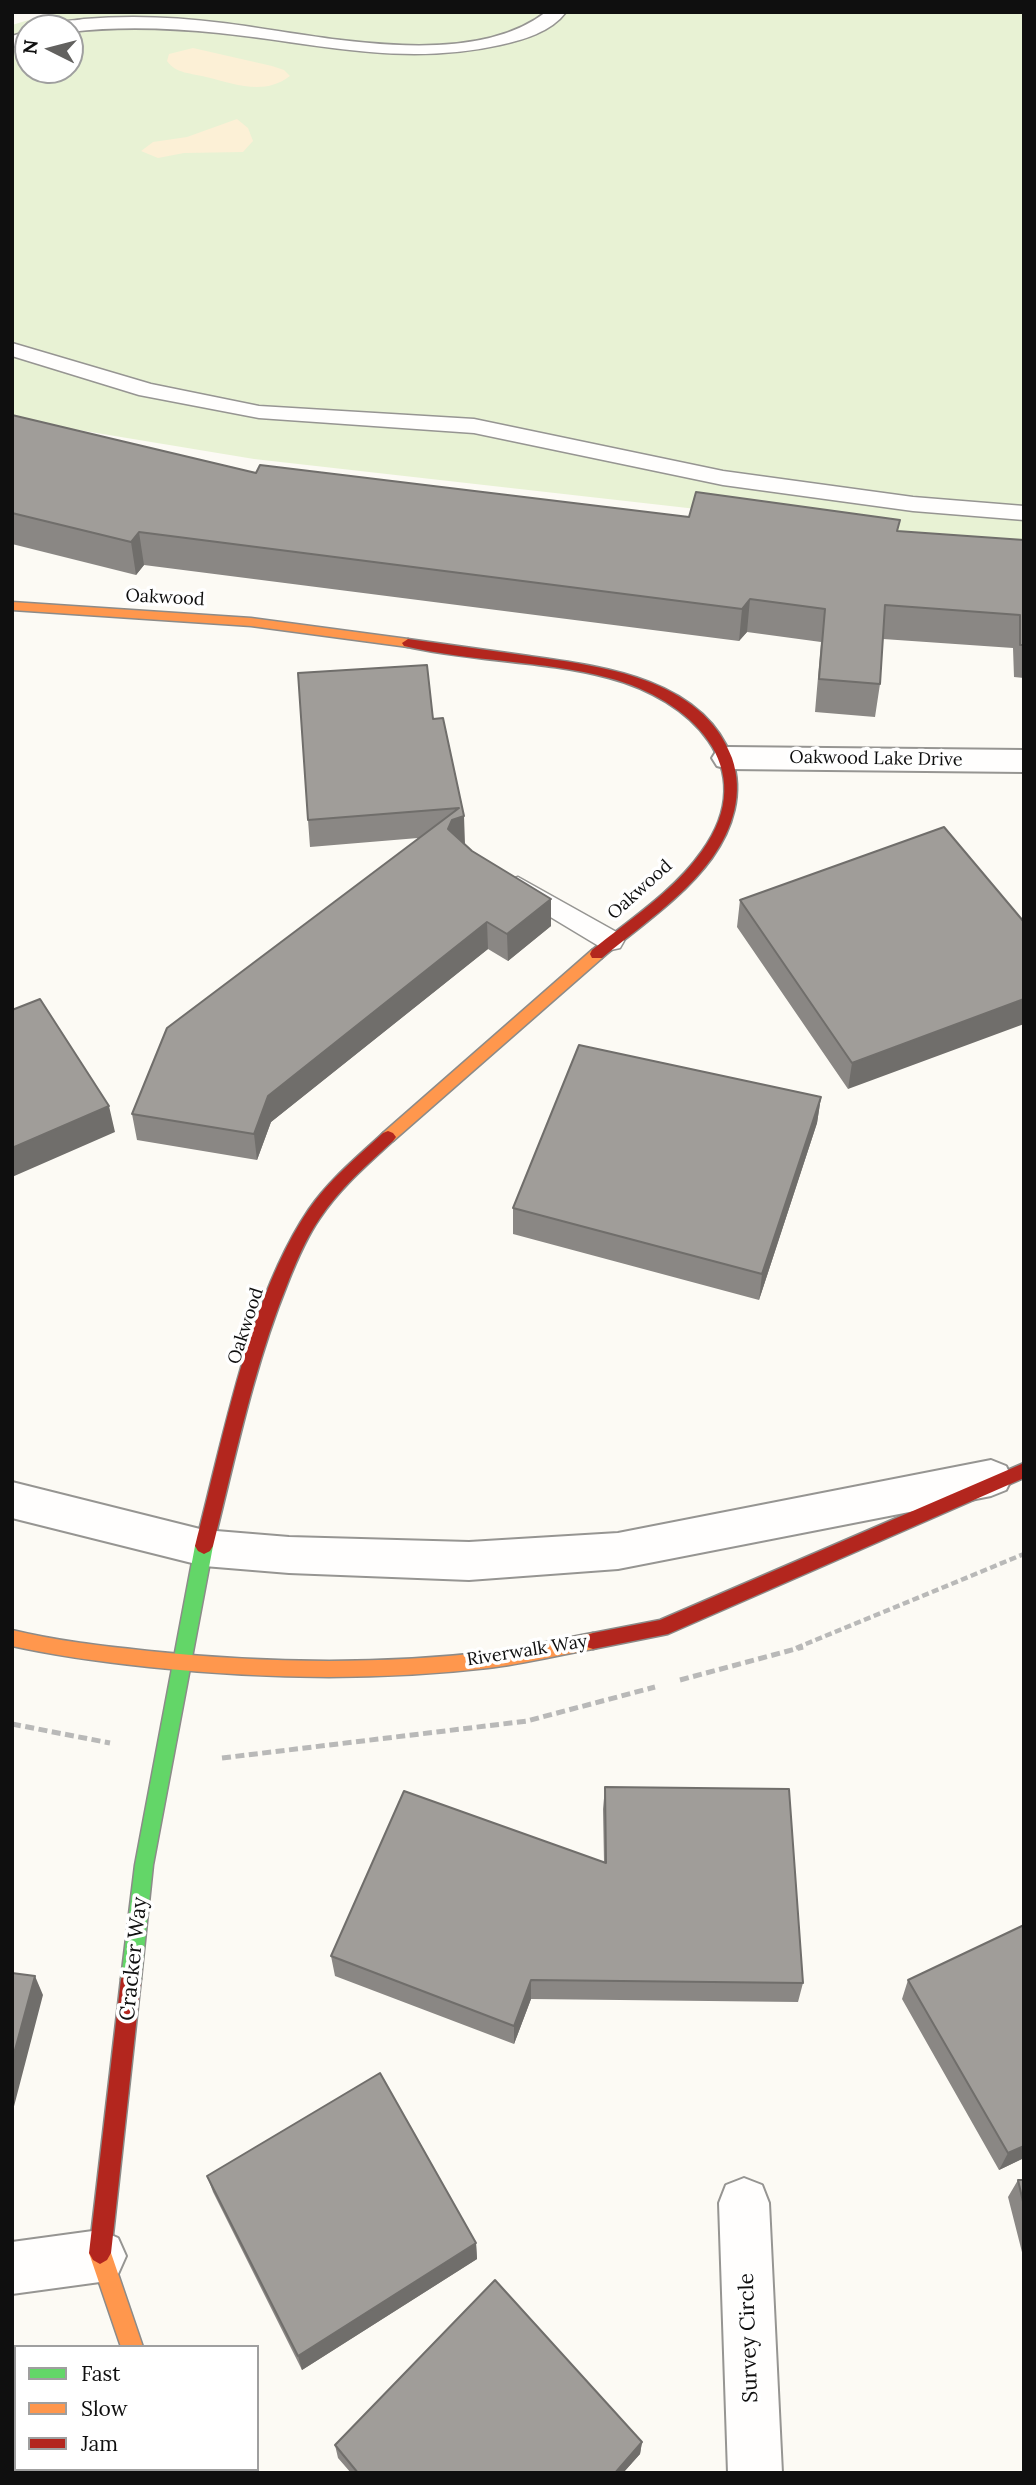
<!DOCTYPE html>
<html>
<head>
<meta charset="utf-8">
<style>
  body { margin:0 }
  #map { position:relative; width:1036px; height:2485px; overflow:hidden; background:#fcfaf4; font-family:Lora,serif }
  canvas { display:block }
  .frame { position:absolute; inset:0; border:14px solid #0f0f0f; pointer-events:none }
  .legend { position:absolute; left:14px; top:2345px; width:245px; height:126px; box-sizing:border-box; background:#fff; border:2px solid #9f9f9f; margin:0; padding:9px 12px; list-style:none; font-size:21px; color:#0f0f0f }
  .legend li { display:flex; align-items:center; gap:14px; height:35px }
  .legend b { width:35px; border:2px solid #9f9f9f }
  .north { position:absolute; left:14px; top:14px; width:70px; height:70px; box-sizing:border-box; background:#fff; border:2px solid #9f9f9f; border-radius:50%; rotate:276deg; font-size:19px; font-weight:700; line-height:28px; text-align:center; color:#0f0f0f }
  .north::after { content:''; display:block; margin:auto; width:24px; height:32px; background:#62615f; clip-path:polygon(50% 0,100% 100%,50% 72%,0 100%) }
</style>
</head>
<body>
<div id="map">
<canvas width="1036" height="2485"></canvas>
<div class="frame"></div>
<ul class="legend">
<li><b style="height:9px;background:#63d668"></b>Fast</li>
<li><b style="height:9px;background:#ff974d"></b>Slow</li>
<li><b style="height:9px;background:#b3261e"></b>Jam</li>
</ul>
<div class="north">N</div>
</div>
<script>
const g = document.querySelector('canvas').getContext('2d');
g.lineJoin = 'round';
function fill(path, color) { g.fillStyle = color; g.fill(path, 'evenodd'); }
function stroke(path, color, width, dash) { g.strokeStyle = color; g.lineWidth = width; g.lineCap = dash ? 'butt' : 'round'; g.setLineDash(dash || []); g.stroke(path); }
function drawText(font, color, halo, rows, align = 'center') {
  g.font = font + ' Lora,serif'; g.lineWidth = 7; g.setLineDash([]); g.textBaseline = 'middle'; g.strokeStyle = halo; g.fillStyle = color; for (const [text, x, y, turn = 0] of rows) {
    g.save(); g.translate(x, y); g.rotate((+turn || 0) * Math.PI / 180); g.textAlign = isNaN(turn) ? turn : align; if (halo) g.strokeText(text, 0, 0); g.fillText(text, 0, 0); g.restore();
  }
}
fill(new Path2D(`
  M313 12H1024V546L254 459 12 419V25L49 14ZM28 28H70V70H28Z`), '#e8f2d4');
fill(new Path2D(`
  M193 48 272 66 284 70 290 76C264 96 235 84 206 77 192 73 176 74 167 61L169 54Z
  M237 119 248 128 253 141 243 152 184 153 158 158 141 151 153 142 187 137Z`), '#fcf0d6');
const lane = new Path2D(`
  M546 12H566C551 32 523 40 500 45 401 67 317 43 219 33 170 28 120 26 70 32V28H49C56 20 73 21 84 19 130 15 177 17 223 23 314 34 467 73 546 12Z
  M28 31V42L12 47V36Z
  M12 343 151 384 259 406 474 419 723 471 913 497 1024 506V520L913 511 723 485 474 433 259 418 139 395 12 356Z
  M518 877 620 934 624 941 620 948 611 950 602 948 509 892 505 886 509 880Z`);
const street = new Path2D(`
  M728 747 1024 750V772L728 769 717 766 712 758 717 750Z
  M991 1460 1006 1466 1012 1478 1006 1490 991 1496 618 1569 469 1580 289 1573 204 1566 12 1518V1482L204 1530 289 1537 469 1542 618 1533Z
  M744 2178 762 2185 769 2203 782 2473H728L719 2203 726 2185Z
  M100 2230 118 2238 126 2256 118 2274 100 2282 12 2294V2242Z
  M164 2469H219L220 2473H165Z`);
const fast = new Path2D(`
  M204 1538 210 1541 213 1546 153 1865 141 1979 138 1986 131 1989 124 1986 121 1979 135 1865 195 1546 198 1541Z`);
const slow = new Path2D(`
  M12 602 251 618 408 639 414 643 408 647 251 626 12 610Z
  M597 949 602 950 604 954 602 958 393 1141H383L380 1137 383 1133 592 950Z
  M12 1630C57 1641 103 1646 149 1651 262 1663 376 1665 488 1652 524 1648 558 1639 593 1633L599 1635 602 1641 599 1647 593 1649C558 1655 524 1664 488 1668 376 1681 262 1679 149 1667 103 1662 57 1656 12 1646Z
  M100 2242 107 2246 111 2253 143 2347H121L89 2253 93 2246Z`);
const jam = new Path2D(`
  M408 639C448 645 489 650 529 656 600 666 703 678 732 758 744 793 733 829 712 858 683 898 639 927 602 958H592L590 954 592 950C629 920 674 891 702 851 763 767 689 699 609 678 542 660 471 662 404 646L402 643Z
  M388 1131 393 1133 396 1137 393 1141C367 1165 340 1188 320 1218 306 1238 296 1262 287 1285 253 1369 235 1459 213 1546L210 1551 204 1554 198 1551 195 1546C223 1441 248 1299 309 1209 329 1180 357 1157 383 1133Z
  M1024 1463V1478L668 1634 593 1649 587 1647 584 1641 587 1635 593 1633 660 1620Z
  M131 1969 138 1972 141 1979 111 2253 107 2260 100 2264 93 2260 89 2253 121 1979 124 1972Z`);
stroke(lane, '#969592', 3);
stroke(street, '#969592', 4);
stroke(fast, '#8c8b89', 3);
stroke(slow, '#8c8b89', 3);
stroke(jam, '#8c8b89', 3);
stroke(new Path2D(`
  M796 1648 1024 1554`), '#b9b9b8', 4.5, [7, 3.5]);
stroke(new Path2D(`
  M680 1680 803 1647
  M12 1724 110 1743
  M222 1758 527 1721 655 1687`), '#b9b9b8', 5, [9, 4.5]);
fill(lane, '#fffefd');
fill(street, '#fffefd');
fill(fast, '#63d668');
fill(slow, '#ff974d');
fill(jam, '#b3261e');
fill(new Path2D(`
  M12 415 256 473 689 517 1024 540V678L1014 677 1013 648 883 639 880 684 875 717 815 712 821 642 747 632 739 641 144 565 136 575 12 544Z
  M433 719 464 816V844L472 851 551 899V926L508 961 488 949 271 1122 257 1160 137 1140 132 1114 418 838 310 847 308 820Z
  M944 827 848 1089 737 927 740 900Z
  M821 1097 817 1123 759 1300 513 1234V1208Z
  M605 1787 803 1983 798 2002 531 1999 514 2044 335 1976 331 1956 604 1862 603 1809Z
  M1024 1925V2158L999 2170 902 1999 908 1980Z
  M207 2176 476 2243 477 2259 302 2370 213 2192Z
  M1018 2180H1024V2260L1008 2197Z
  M642 2442 640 2454 623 2473H351L338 2458 335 2445Z`), '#8a8784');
fill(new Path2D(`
  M139 532 144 565 136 575 131 542Z
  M750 599 747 632 739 641 742 609Z
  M464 816 465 844 453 848 448 829 452 820Z
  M551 899V926L508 961 507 934Z
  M487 922 488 949 271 1122 257 1160 254 1134 268 1096Z
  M1024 999V1024L848 1089 852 1063Z
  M821 1097 817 1123 759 1300 762 1274Z
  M109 1106 115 1132 12 1177V1148Z
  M35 1976 43 1995 12 2114V2061Z
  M531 1980V1999L514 2044V2026Z
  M1024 2146V2158L999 2170 1008 2153Z
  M476 2243 477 2259 302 2370 298 2356Z
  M642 2442 640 2454 623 2473H615Z`), '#706e6b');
const building = new Path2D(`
  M12 415 256 473 260 465 689 517 696 492 900 520 897 531 1024 540V645H1020V615L885 605 880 684 819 679 825 609 750 599 742 609 139 532 131 542 12 513Z
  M427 665 433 719 443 718 464 816 452 820 448 829 472 851 551 899 507 934 487 922 268 1096 254 1134 132 1114 167 1028 459 808 308 820 298 673Z
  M944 827 1024 922V999L852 1063 740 900Z
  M40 999 109 1106 12 1148V1010Z
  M579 1045 821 1097 762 1274 513 1208Z
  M605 1787 789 1789 803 1983 531 1980 514 2026 331 1956 404 1791 606 1863Z
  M1024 1925V2146L1008 2153 908 1980Z
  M12 1973 35 1976 12 2061Z
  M380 2073 476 2243 298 2356 207 2176Z
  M1018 2180H1024V2206Z
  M495 2280 642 2442 615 2473H358L335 2445Z`);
fill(building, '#a09d99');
stroke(building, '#706e6b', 2);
drawText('18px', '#0f0f0f', '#fff', [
  ["Oakwood",165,598,3],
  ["Oakwood Lake Drive",876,759,1],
  ["Oakwood",640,890,-42],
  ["Oakwood",246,1326,-72],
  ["Riverwalk Way",527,1651,-9]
]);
drawText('21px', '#0f0f0f', '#fff', [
  ["Cracker Way",134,1959,-84],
  ["Survey Circle",749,2338,-92]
]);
</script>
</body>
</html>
